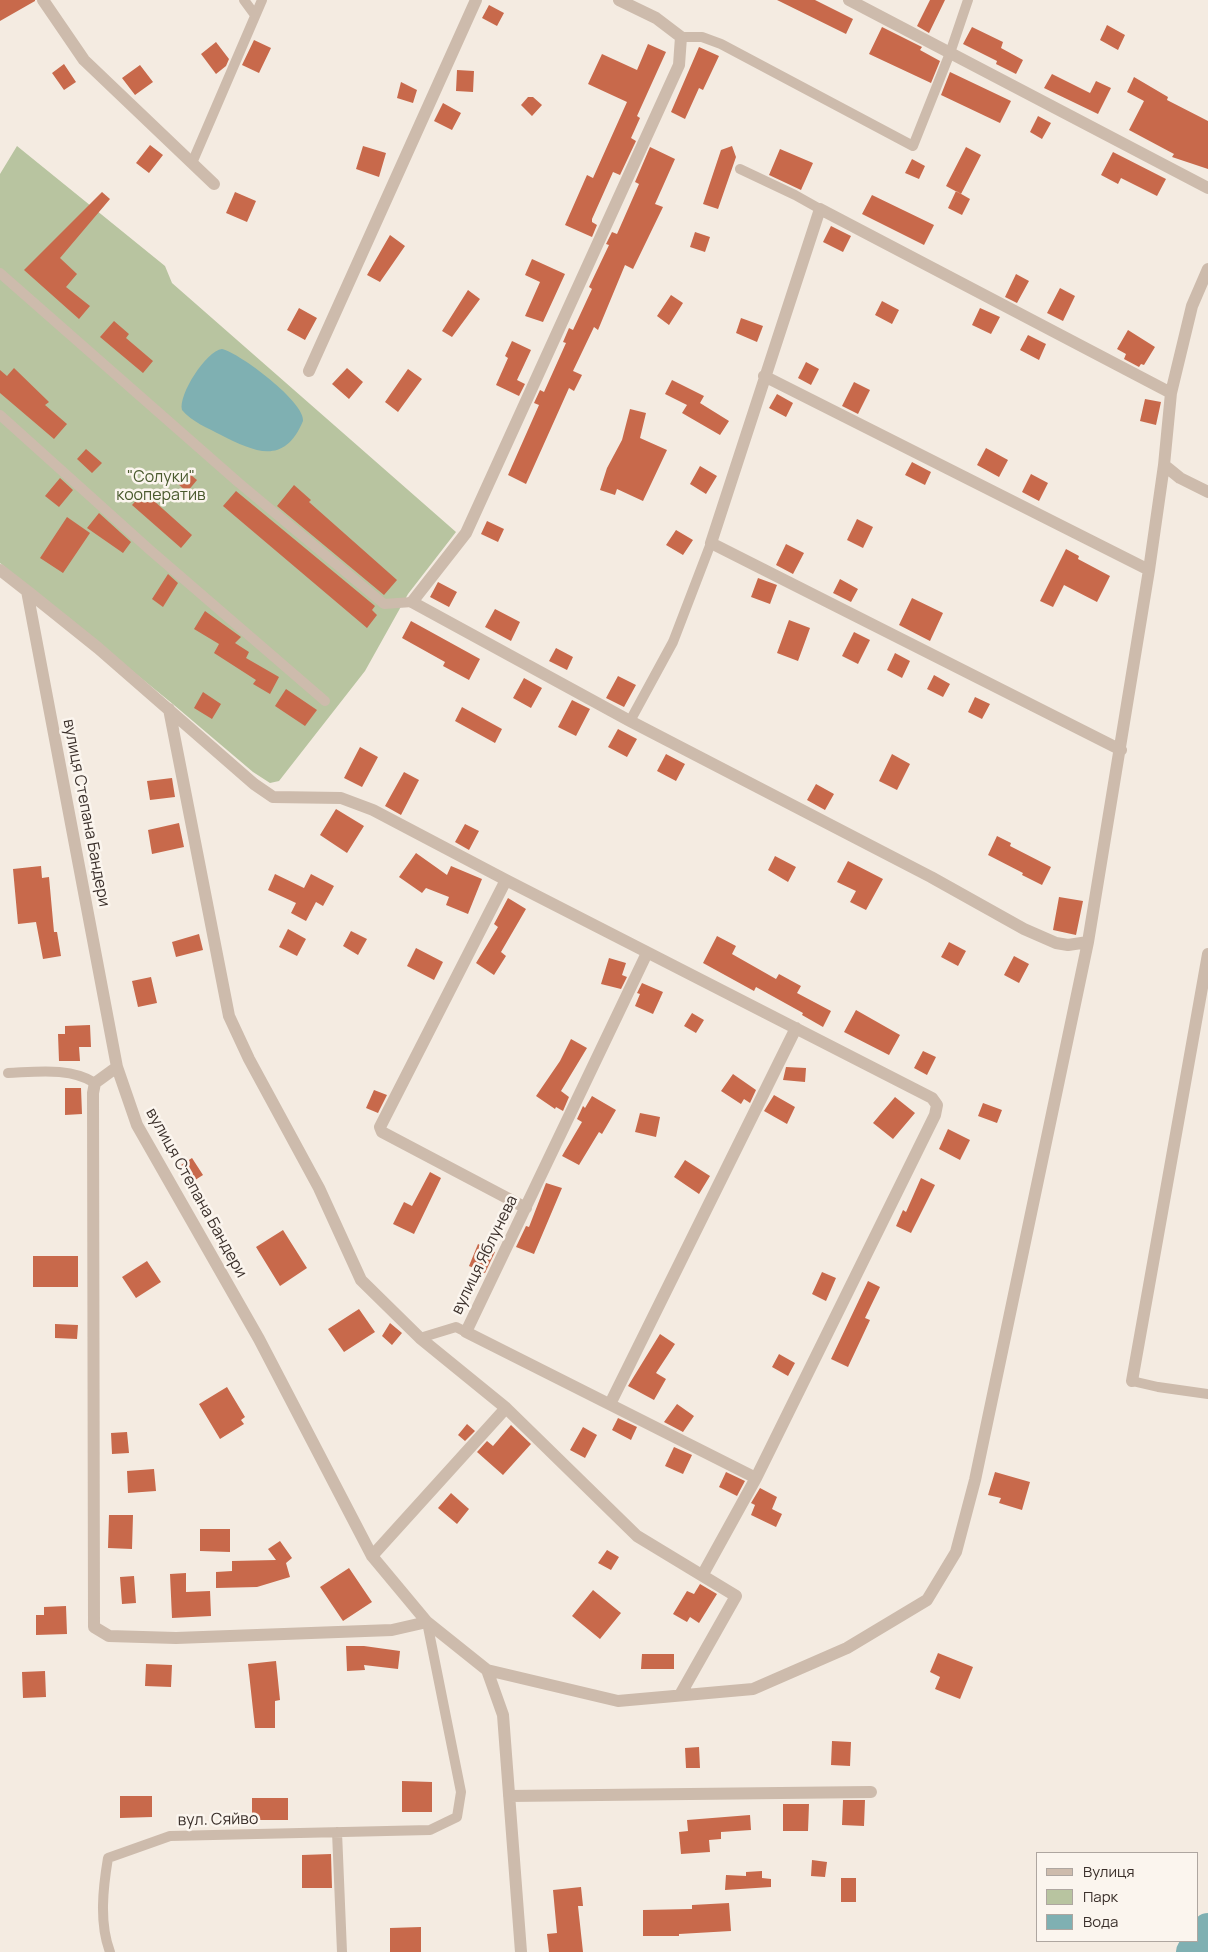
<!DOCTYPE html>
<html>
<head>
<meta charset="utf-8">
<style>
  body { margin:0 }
  #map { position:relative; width:1208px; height:1952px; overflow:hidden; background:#f4ebe1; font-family:Manrope,sans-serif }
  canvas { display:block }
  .legend { position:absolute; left:1036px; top:1852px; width:162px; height:90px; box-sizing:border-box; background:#fbf5ee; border:1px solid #aea6a0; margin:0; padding:6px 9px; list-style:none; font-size:15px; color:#3b302b }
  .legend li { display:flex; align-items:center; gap:10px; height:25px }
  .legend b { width:25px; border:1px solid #aea6a0 }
</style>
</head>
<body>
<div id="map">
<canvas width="1208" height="1952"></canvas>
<ul class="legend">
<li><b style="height:6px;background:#cdbbac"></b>Вулиця</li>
<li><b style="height:14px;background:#b8c4a0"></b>Парк</li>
<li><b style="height:14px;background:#7fb0b2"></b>Вода</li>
</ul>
</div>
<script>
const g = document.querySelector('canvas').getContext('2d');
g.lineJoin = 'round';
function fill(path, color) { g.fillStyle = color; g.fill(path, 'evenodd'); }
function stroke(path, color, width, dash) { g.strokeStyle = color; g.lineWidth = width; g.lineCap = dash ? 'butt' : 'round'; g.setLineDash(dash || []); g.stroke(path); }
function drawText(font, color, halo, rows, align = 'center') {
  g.font = font + ' Manrope,sans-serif'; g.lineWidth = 5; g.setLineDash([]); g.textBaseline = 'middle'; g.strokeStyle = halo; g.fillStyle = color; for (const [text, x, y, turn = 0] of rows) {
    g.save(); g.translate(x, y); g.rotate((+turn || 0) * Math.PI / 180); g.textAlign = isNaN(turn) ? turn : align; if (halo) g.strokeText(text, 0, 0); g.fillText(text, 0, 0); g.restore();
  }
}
fill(new Path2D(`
  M17 146 165 266 172 283 456 532 408 594 365 671 279 781 270 783 253 772 174 705 0 563V174Z`), '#b8c4a0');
fill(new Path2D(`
  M222 349C240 353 306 403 303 421 284 466 255 452 221 435 208 428 192 422 182 410 178 395 206 351 222 349Z`), '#7fb0b2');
stroke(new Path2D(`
  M1192 1952 1208 1929`), '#7fb0b2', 32);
fill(new Path2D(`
  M0 0H35V1L0 21Z
  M777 0H815L853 19 846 34Z
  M930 0H945L929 33 917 26Z
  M489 5 504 13 497 26 482 18Z
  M1107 25 1125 35 1118 50 1100 40Z
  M882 27 922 47 920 50 940 61 931 83 869 54Z
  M972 27 1003 42 1001 48 1023 60 1016 74 996 64 997 61 963 44Z
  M254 40 271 48 259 73 242 65Z
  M216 42 229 59 226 66 216 74 201 54Z
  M648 44 666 52 637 116 640 118 631 138 636 141 620 175 613 172 592 219V222L597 225 592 237 565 225 587 175 593 178 627 102 588 84 602 54 637 70Z
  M699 47 719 56 703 90 699 88 685 119 671 112Z
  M64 64 76 82 64 90 52 73Z
  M140 65 153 82 135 95 122 78Z
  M457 70 474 71 473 92 456 91Z
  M950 72 1011 101 1000 123 941 95Z
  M1052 74 1090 93 1096 81 1111 88 1098 114 1044 88Z
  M1134 77 1168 97 1167 100 1208 121V169L1172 157 1174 154 1129 130 1144 101 1127 92Z
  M401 82 417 90 413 103 397 98Z
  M528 97H533L542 105 532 116 521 105Z
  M443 103 461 113 452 130 434 121Z
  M1038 116 1051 123 1042 139 1030 132Z
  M150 145 163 155 149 173 136 163Z
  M363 146 386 153 379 177 356 169Z
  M732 146 736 157 718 209 703 204 721 150Z
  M650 147 675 159 655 204 663 207 633 269 625 265 598 330 594 327 573 371 582 375 574 391 569 388 526 484 508 475 539 405 534 403 540 390 544 392 566 343 563 342 569 328 573 330 592 289 589 287 609 245 606 244 612 232 617 234 639 184 635 182Z
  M966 147 981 155 961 194 946 186Z
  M780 149 813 163 801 190 769 175Z
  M1113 152 1166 179 1157 196 1121 178 1118 184 1101 175Z
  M912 159 925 166 919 179 905 173Z
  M956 191 970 199 962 215 948 208Z
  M102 192 110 199 60 258 77 274 66 287 90 306 79 319 24 270Z
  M235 192 256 201 247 222 226 213Z
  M872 195 934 225 924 245 862 214Z
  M831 226 851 236 843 252 823 242Z
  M695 232 710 237 705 252 690 247Z
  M390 235 405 246 380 282 367 275Z
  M532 259 565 274 543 322 525 316 540 282 525 275Z
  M1016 274 1029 281 1017 303 1005 297Z
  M1060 288 1075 296 1063 321 1047 313Z
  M468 290 480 299 452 337 442 331Z
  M671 295 683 303 669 325 657 316Z
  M882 301 899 310 892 324 875 315Z
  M299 308 317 318 305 340 287 330Z
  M980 308 1000 317 991 334 972 325Z
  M741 318 763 326 757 342 736 333Z
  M114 321 129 334 126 338 153 361 143 373 100 337Z
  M1128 330 1155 347 1144 365 1141 364 1139 367 1124 359 1126 354 1117 349Z
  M1028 335 1046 344 1039 360 1020 350Z
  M512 341 531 350 517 380 525 384 519 396 496 385 508 358 505 356Z
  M806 362 819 369 811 385 798 378Z
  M14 368 49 402 45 405 67 424 54 439 0 393V370L7 376Z
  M347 368 363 382 349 399 332 384Z
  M408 369 422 379 398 412 385 402Z
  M672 380 704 396 700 403 729 421 720 435 682 413 687 405 665 394Z
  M854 382 870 390 858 414 842 406Z
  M777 394 793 403 786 417 769 408Z
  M1145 399 1161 402 1156 425 1140 421Z
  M630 409 646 413 640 438 667 450 643 501 617 489 615 495 600 490 607 468 622 440Z
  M986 448 1008 460 999 477 977 465Z
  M86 449 102 463 92 473 77 459Z
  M912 462 931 472 925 485 905 475Z
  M700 466 717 476 706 494 690 484Z
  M186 471 197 480 187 492 176 482Z
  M1031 474 1048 483 1039 501 1022 492Z
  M60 478 73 490 59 507 45 496Z
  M294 485 311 500 309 502 397 580 384 595 277 506Z
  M236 491 375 606 372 610 377 615 367 628 223 506Z
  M144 492 192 535 181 548 132 505Z
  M99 513 131 542 123 553 87 528Z
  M67 517 90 533 63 573 40 558Z
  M857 519 873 527 863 548 847 540Z
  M487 521 504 529 498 542 481 534Z
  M676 530 693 540 683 555 666 545Z
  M786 544 804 553 793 574 776 565Z
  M1066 549 1079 556 1078 559 1110 576 1097 602 1064 585 1053 607 1040 601Z
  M168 574 178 583 163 607 152 599Z
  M758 578 777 585 770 604 751 597Z
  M840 579 858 589 851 602 833 593Z
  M438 582 457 592 449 607 430 597Z
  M912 598 943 613 930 641 899 625Z
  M495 609 520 622 511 641 485 627Z
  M205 611 241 637 235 643 249 652 246 658 279 677 270 694 253 684 256 680 214 653 219 644 194 629Z
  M789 620 810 628 798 661 777 653Z
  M411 621 480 659 469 680 443 666 445 662 402 638Z
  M854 632 870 640 858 664 842 656Z
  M556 648 573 657 567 670 549 661Z
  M895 653 910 661 902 678 887 670Z
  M934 675 950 684 943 697 927 689Z
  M618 676 636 685 624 707 606 698Z
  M524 678 542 688 531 708 513 698Z
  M286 689 317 710 305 726 275 706Z
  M203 692 221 704 212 719 194 708Z
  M975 697 990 704 982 719 968 712Z
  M572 700 590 709 576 736 558 727Z
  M462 707 502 729 495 743 455 721Z
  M618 729 637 739 627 757 608 747Z
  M360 747 378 757 362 787 344 778Z
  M666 754 685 764 676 781 657 771Z
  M892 754 910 764 897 790 879 781Z
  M404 772 419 780 401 815 385 806Z
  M172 778 175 797 150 800 147 781Z
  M816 784 834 794 825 810 807 800Z
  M336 809 364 826 347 853 320 835Z
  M179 823 184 847 152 854 148 830Z
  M465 824 479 831 469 850 455 842Z
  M997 836 1011 843 1010 846 1051 867 1042 885 1022 875 1023 873 988 855Z
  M416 853 447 875 451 866 482 879 468 914 446 905 449 897 426 888 422 893 399 877Z
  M775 856 796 867 788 882 768 870Z
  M848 861 883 879 866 910 850 902 856 891 837 882Z
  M41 866 42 878 49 877 54 932H57L61 956 43 959 36 922 18 924 13 869Z
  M275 874 304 888 311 874 334 886 323 906 316 902 306 921 291 913 296 903 268 890Z
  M1059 897 1083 901 1076 935 1053 930Z
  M508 898 526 909 501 952 506 956 494 975 476 963 498 927 494 924Z
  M288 929 306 939 297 956 279 947Z
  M351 931 367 939 358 955 343 946Z
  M199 934 203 950 176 957 172 942Z
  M717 936 736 946 732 954 776 979 779 974 801 986 797 993 831 1011 823 1027 802 1015 803 1013 756 987 754 991 703 963Z
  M949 942 966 951 958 966 941 957Z
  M416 948 443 962 434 980 407 966Z
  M1014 956 1029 964 1019 983 1004 975Z
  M609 958 626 963 622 975 627 977 621 989 601 984Z
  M151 977 157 1003 138 1007 132 981Z
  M642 983 663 992 653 1014 635 1006 640 994 637 993Z
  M856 1010 900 1035 889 1055 844 1032Z
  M692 1013 704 1020 696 1033 684 1026Z
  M90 1025 91 1047H79L80 1061H59L58 1034H65V1026Z
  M571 1039 587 1048 561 1091 569 1097 563 1111 556 1107 555 1109 536 1096 560 1061Z
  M923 1051 936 1057 927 1075 914 1068Z
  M786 1067 806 1068 805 1082 783 1080Z
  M733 1074 756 1090 750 1103 744 1099 741 1104 721 1091Z
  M65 1088H81L82 1114 65 1115Z
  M374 1090 387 1095 378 1113 366 1108Z
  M774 1095 795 1107 787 1124 764 1111Z
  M592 1096 616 1110 602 1134 599 1132 579 1165 562 1156 582 1122 577 1119 583 1106 585 1108Z
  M895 1097 915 1113 893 1139 873 1123Z
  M983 1103 1002 1110 997 1123 978 1116Z
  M640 1113 660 1117 656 1137 635 1132Z
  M948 1129 970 1140 960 1160 939 1149Z
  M192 1158 203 1175 192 1182 181 1165Z
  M685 1160 710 1176 699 1194 674 1177Z
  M430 1172 441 1178 414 1234 393 1224 404 1202 412 1206Z
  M921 1178 935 1185 911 1233 896 1226 903 1210 906 1212Z
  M546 1183 562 1188 534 1254 516 1247 526 1226 529 1227Z
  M283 1230 307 1268 280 1286 256 1247Z
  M478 1244 495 1252 485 1273 469 1266Z
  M33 1256H78V1287H33Z
  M147 1261 161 1282 136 1298 122 1277Z
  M822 1272 836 1278 826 1301 812 1294Z
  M868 1281 880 1287 865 1318 870 1320 848 1367 831 1359Z
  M359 1309 375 1332 344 1352 328 1329Z
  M390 1323 402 1333 392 1345 382 1336Z
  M55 1324 78 1325 77 1339 55 1338Z
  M660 1334 675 1344 656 1373 666 1379 654 1400 628 1386Z
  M779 1354 795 1363 788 1376 772 1367Z
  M227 1387 245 1417 241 1420 244 1424 220 1439 199 1404Z
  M677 1404 694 1416 683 1432 664 1422Z
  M618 1418 637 1427 631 1440 612 1430Z
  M467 1424 475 1431 465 1441 458 1435Z
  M511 1425 531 1444 503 1475 477 1452 487 1441 493 1446Z
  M583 1427 597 1435 585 1458 570 1450Z
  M127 1432 129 1453 112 1454 111 1433Z
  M674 1447 692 1455 683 1474 665 1466Z
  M154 1469 156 1491 128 1493 127 1471Z
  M726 1472 745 1481 737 1496 719 1487Z
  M995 1472 1030 1482 1022 1510 999 1503 1001 1498 988 1495Z
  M760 1488 777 1497 772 1509 782 1514 776 1527 751 1515 755 1505 751 1503Z
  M451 1493 469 1509 457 1524 438 1508Z
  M109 1515H133L132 1549 108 1548Z
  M200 1529H230V1552L200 1551Z
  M280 1541 292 1558 286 1563 290 1577 257 1587 216 1588V1572L232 1571V1561L276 1560 268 1549Z
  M607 1550 619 1557 611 1570 598 1563Z
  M349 1568 372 1602 343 1621 320 1587Z
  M186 1573V1592L210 1591 211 1616 172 1618 170 1574Z
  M134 1576 136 1603 122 1604 120 1577Z
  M700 1584 717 1594 699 1623 690 1617 687 1622 673 1614 687 1591 694 1594Z
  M593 1590 621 1613 600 1639 572 1616Z
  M66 1606 67 1634 36 1635V1615H44V1607Z
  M346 1646H364L400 1651 398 1669 364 1665 365 1670 347 1671Z
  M938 1653 973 1667 960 1699 935 1689 940 1677 930 1672Z
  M642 1654H674V1669H641Z
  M276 1661 280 1700 275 1701V1728H255L248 1664Z
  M146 1664 172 1665 171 1687 145 1686Z
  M45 1671 46 1697 23 1698 22 1672Z
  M832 1741 851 1742 850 1766 831 1765Z
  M699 1747 700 1768H686L685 1748Z
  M402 1781 432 1782V1812H402Z
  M120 1796H152V1817L120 1818Z
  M252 1798H288V1820H252Z
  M843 1800H865L864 1826 842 1825Z
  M783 1804H809L808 1831H783Z
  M750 1815 751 1830 721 1832V1839L709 1840 710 1852 681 1854 679 1832 688 1831 687 1820Z
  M331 1854 332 1888H302V1855Z
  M812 1860 827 1862 825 1877 811 1876Z
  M762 1871V1878L771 1879V1887L725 1890 726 1875 746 1876V1872Z
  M841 1878H856V1902H841Z
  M581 1887 583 1906H578L583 1952H549L547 1934 557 1933 553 1890Z
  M729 1903 731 1931 679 1934V1936H643V1910L692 1909V1905Z
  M421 1927V1952H390V1928Z`), '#c8694b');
stroke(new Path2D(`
  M244 0 255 15
  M681 37H702L721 44 913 146 950 53 968 0
  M192 163 262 0
  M740 169 795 195 820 209
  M0 273 239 483 384 604 412 602
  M0 415 150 550 325 701
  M630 721 673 642 711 543
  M8 1073C36 1072 70 1067 95 1083
  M420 1338 456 1327 466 1332
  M1132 1381 1158 1387 1208 1394
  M337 1832 342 1952
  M110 1952C99 1923 103 1888 108 1858L170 1836 430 1830 457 1817 461 1792 427 1622`), '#cdbbac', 10);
stroke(new Path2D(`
  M43 0 84 60 214 184
  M619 0 656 18 681 37 679 65 466 533 412 602 630 721 931 877 1024 929 1056 943 1068 945 1088 942
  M849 0 1208 188
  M309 371 476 0
  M764 376 1149 570
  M1164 465 1180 478 1208 492
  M0 570 27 591 117 1067 137 1125 259 1339 372 1556 427 1622 487 1670 503 1715 521 1952
  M27 591 98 648 254 784 273 797 341 798 373 810 506 880 932 1098 937 1105 935 1115 756 1478 703 1574
  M169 709 229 1016 249 1059 319 1188 361 1280 420 1338 506 1408 637 1536 736 1596 680 1695
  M1121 750 711 543 820 209 1171 393
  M506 880 380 1127 382 1132 526 1208
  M647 953 466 1332 756 1478
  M117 1067 95 1083 93 1093 94 1627 109 1636 176 1638 392 1630 427 1622
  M1132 1381 1208 954
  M610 1404 796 1028
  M372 1556 506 1408
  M487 1670 618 1701 753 1689 847 1648 927 1600 956 1552 975 1480 1088 942 1149 570 1164 465 1171 393 1192 306 1208 269
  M509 1796 871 1792`), '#cdbbac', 12);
drawText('16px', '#4a5a2e', '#fbf5ee', [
  ["\"Солуки\"",161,478],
  ["кооператив",161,496]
]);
drawText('16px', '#3b302b', '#fbf5ee', [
  ["вулиця Степана Бандери",86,813,79],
  ["вулиця Степана Бандери",196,1193,61],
  ["вулиця Яблунева",485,1255,-64],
  ["вул. Сяйво",218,1820,-1]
]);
</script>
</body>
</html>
